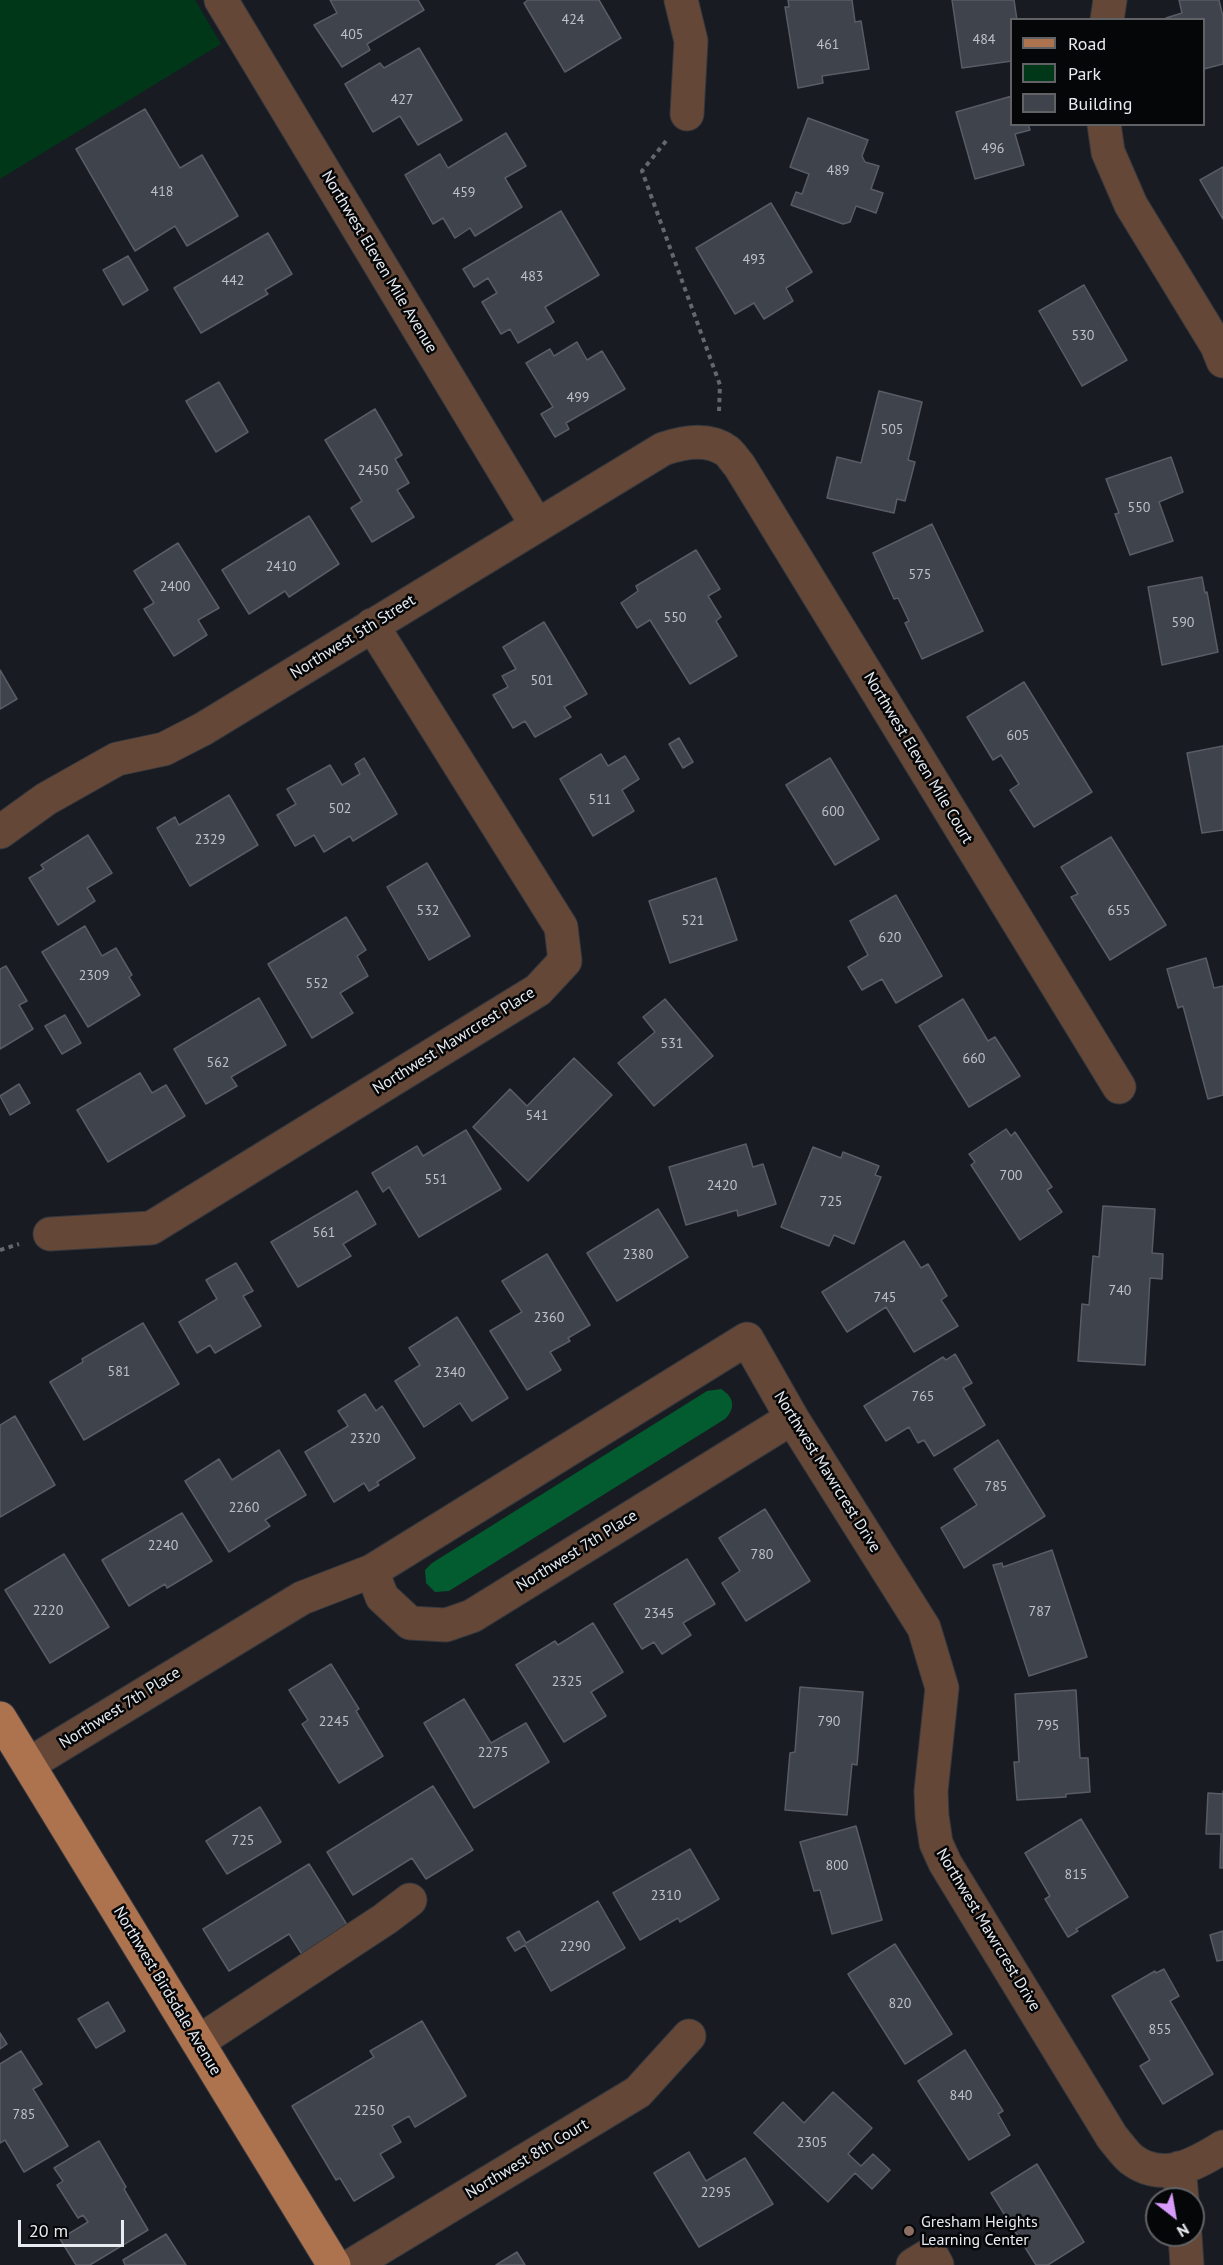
<!DOCTYPE html>
<html>
<head>
<meta charset="utf-8">
<style>
  body { margin:0 }
  #map { position:relative; width:1223px; height:2265px; overflow:hidden; background:#181b22; font-family:"PT Sans",sans-serif }
  canvas { display:block }
  .legend { position:absolute; left:1010px; top:18px; width:195px; height:108px; box-sizing:border-box; background:#050608; border:2px solid #606265; margin:0; padding:8px 10px; list-style:none; font-size:18px; color:#e8ebf0 }
  .legend li { display:flex; align-items:center; gap:12px; height:30px }
  .legend b { width:30px; border:2px solid #606265 }
  .north { position:absolute; left:1145px; top:2187px; width:60px; height:60px; box-sizing:border-box; background:#050608; border:2px solid #606265; border-radius:50%; rotate:149deg; font-size:16px; font-weight:700; line-height:24px; text-align:center; color:#e8ebf0 }
  .north::after { content:''; display:block; margin:auto; width:21px; height:27px; background:#d79bf9; clip-path:polygon(50% 0,100% 100%,50% 72%,0 100%) }
  .scale { position:absolute; left:18px; top:2220px; width:106px; height:27px; box-sizing:border-box; border:3px solid #e8ebf0; border-top:0; padding-left:8px; font-size:18px; line-height:21px; white-space:nowrap; color:#e8ebf0; -webkit-text-stroke:4px #050608; paint-order:stroke }
</style>
</head>
<body>
<div id="map">
<canvas width="1223" height="2265"></canvas>
<ul class="legend">
<li><b style="height:8px;background:#ad734f"></b>Road</li>
<li><b style="height:16px;background:#003719"></b>Park</li>
<li><b style="height:16px;background:#3f434b"></b>Building</li>
</ul>
<div class="north">N</div>
<div class="scale">20 m</div>
</div>
<script>
const g = document.querySelector('canvas').getContext('2d');
g.lineJoin = 'round';
function fill(path, color) { g.fillStyle = color; g.fill(path, 'evenodd'); }
function stroke(path, color, width, dash) { g.strokeStyle = color; g.lineWidth = width; g.lineCap = dash ? 'butt' : 'round'; g.setLineDash(dash || []); g.stroke(path); }
function drawText(font, color, halo, rows, align = 'center') {
  g.font = font + ' "PT Sans",sans-serif'; g.lineWidth = 5; g.setLineDash([]); g.textBaseline = 'middle'; g.strokeStyle = halo; g.fillStyle = color; for (const [text, x, y, turn = 0] of rows) {
    g.save(); g.translate(x, y); g.rotate((+turn || 0) * Math.PI / 180); g.textAlign = isNaN(turn) ? turn : align; if (halo) g.strokeText(text, 0, 0); g.fillText(text, 0, 0); g.restore();
  }
}
fill(new Path2D(`
  M0 0H195L221 44 0 179Z`), '#003719');
fill(new Path2D(`
  M721 1389C734 1397 736 1408 725 1419L449 1591 435 1592 426 1583 425 1570 432 1563 707 1391Z`), '#035c2f');
const building = new Path2D(`
  M330 0H418L424 10 367 44 370 50 342 67 314 25 337 13Z
  M528 0H599L621 38 565 72 524 3Z
  M788 0H852L855 22 861 21 869 69 822 76 823 83 798 88 785 7H789Z
  M952 0H1014L1017 20H1012V61L962 68Z
  M1179 0H1219L1223 17V64L1204 69V20H1166V18L1182 13Z
  M419 48 462 120 418 145 400 116 373 132 345 84 380 63 384 68Z
  M1012 96V124H1028L1030 130 1015 134 1024 165 975 179 956 112Z
  M145 109 180 168 202 155 238 216 187 246 175 226 135 251 76 149Z
  M808 118 868 140 862 156 865 162 879 166 871 189 883 193 876 213 856 206 850 222 843 224 791 205 796 192 802 194 809 174 790 167Z
  M506 133 526 166 505 178 522 207 475 236 470 228 455 238 443 218 433 224 405 175 440 154 448 168Z
  M1223 167V219L1200 180Z
  M771 203 812 272 786 288 793 301 764 319 754 303 735 314 696 248Z
  M561 211 599 275 545 307 554 322 518 343 510 329 501 334 482 302 497 293 488 278 474 287 463 269Z
  M268 233 292 274 265 290 268 294 201 333 174 288Z
  M128 256 148 290 123 305 103 270Z
  M1084 285 1127 360 1082 386 1039 311Z
  M577 342 587 360 602 351 625 389 566 423 569 429 555 437 541 414 553 407 526 363 550 349 554 356Z
  M219 382 248 432 216 452 186 401Z
  M879 391 922 402 908 460 915 462 905 501 897 499 894 513 827 498 837 457 861 463Z
  M375 409 402 455 395 459 409 483 397 490 414 517 372 542 351 508 362 501 325 440Z
  M1171 457 1183 492 1159 502 1173 541 1130 555 1115 514 1119 513 1106 479Z
  M309 516 339 564 289 597 285 591 249 614 222 570Z
  M932 524 983 631 922 659 905 623 909 621 898 598 894 599 873 553Z
  M178 543 219 608 198 620 207 635 174 656 144 609 154 603 134 571Z
  M696 550 720 589 708 596 721 617 716 621 737 656 690 684 650 620 637 628 621 603 638 591 636 586Z
  M1202 577 1205 593 1207 592 1218 652 1162 665 1148 587Z
  M544 622 587 694 564 707 571 717 535 737 525 721 513 728 493 695 508 687 502 676 516 669 503 647Z
  M0 670 17 699 0 709Z
  M1024 682 1092 792 1034 827 1010 790 1019 784 1001 755 993 760 967 717Z
  M679 738 693 762 683 768 669 744Z
  M1223 746V830L1202 833 1187 753Z
  M601 754 608 766 625 756 639 779 622 790 634 811 593 836 560 779Z
  M364 758 397 814 353 841 350 836 324 852 314 835 295 846 277 815 296 804 287 789 330 765 342 785 360 774 355 764Z
  M830 758 879 839 835 865 786 785Z
  M229 795 258 845 190 886 157 828 175 817 179 825Z
  M88 835 112 873 87 888 95 901 58 925 29 878 44 869 41 865Z
  M1111 837 1166 925 1110 960 1071 897 1078 894 1061 867Z
  M427 863 470 936 429 960 387 887Z
  M716 878 737 940 670 963 649 901Z
  M896 895 942 976 896 1003 882 979 862 990 848 967 868 955 850 921Z
  M346 917 366 950 357 956 368 976 340 993 353 1013 312 1038 268 964Z
  M85 926 102 956 116 948 132 975 129 977 140 995 88 1027 42 952Z
  M1206 958 1214 988 1223 986V1095L1208 1099 1183 1006 1178 1008 1167 969Z
  M6 966 27 1001 19 1005 33 1029 0 1049V969Z
  M259 998 286 1045 231 1077 237 1086 206 1104 174 1049Z
  M665 999 713 1056 654 1106 618 1063 655 1032 643 1017Z
  M963 999 988 1041 995 1037 1020 1076 969 1107 919 1026Z
  M65 1015 81 1043 62 1054 45 1026Z
  M574 1058 612 1095 528 1181 473 1127 510 1089 527 1106Z
  M140 1073 152 1093 166 1085 185 1116 108 1162 77 1110Z
  M19 1084 30 1103 10 1115 0 1096Z
  M1006 1129 1011 1136 1015 1132 1052 1187 1047 1190 1062 1212 1020 1240 971 1165 975 1162 969 1154Z
  M466 1130 501 1189 419 1237 389 1187 383 1192 372 1173 417 1146 423 1156Z
  M746 1144 753 1167 763 1164 776 1204 738 1216 737 1210 686 1225 669 1167Z
  M813 1147 841 1158 843 1152 879 1166 875 1175 881 1177 854 1244 834 1235 829 1246 781 1227Z
  M357 1191 376 1224 343 1244 351 1256 298 1287 271 1242Z
  M1103 1206 1155 1209 1152 1253 1163 1254 1162 1279 1150 1278 1145 1365 1078 1361 1082 1304 1089 1305 1093 1256 1099 1257Z
  M658 1209 688 1257 617 1301 587 1253Z
  M904 1241 921 1268 928 1264 947 1296 941 1300 958 1326 914 1352 886 1307 847 1332 822 1292Z
  M547 1254 590 1325 568 1338 570 1341 550 1352 561 1370 527 1390 490 1331 522 1312 502 1281Z
  M236 1263 253 1291 243 1296 261 1326 215 1353 210 1345 197 1353 179 1322 217 1299 206 1280Z
  M457 1317 508 1398 472 1421 460 1403 424 1427 395 1381 420 1365 409 1348Z
  M143 1323 179 1384 84 1440 50 1382 83 1362 82 1359Z
  M955 1354 972 1383 963 1388 985 1425 934 1456 924 1440 918 1443 909 1427 886 1441 864 1406 943 1357 946 1360Z
  M365 1394 376 1411 382 1406 415 1458 377 1482 379 1485 369 1491 364 1483 334 1502 305 1452 348 1426 338 1411Z
  M15 1416 55 1485 0 1517V1425Z
  M998 1440 1045 1516 964 1568 941 1528 977 1505 954 1469Z
  M279 1450 306 1495 265 1520 270 1526 229 1552 185 1481 219 1459 232 1480Z
  M765 1509 810 1581 746 1621 722 1583 740 1571 719 1538Z
  M182 1513 212 1561 167 1588 165 1584 129 1606 102 1560Z
  M1052 1550 1087 1657 1029 1676 993 1565 1002 1563 1003 1567Z
  M64 1554 109 1627 50 1663 5 1590Z
  M687 1559 715 1604 683 1623 691 1635 662 1654 654 1642 642 1649 614 1604Z
  M593 1623 623 1672 591 1692 606 1716 564 1742 516 1665 555 1641 558 1645Z
  M331 1664 359 1709 356 1711 383 1756 339 1783 302 1724 308 1720 289 1690Z
  M800 1687 863 1692 857 1765 852 1764 847 1815 785 1810 790 1753 795 1752Z
  M1076 1690 1080 1758H1088L1090 1792 1066 1794V1797L1017 1800 1014 1762H1019L1015 1694Z
  M464 1699 491 1743 526 1723 549 1762 474 1808 424 1723Z
  M433 1786 473 1850 426 1879 412 1858 353 1895 327 1852Z
  M1223 1791V1868H1220L1221 1834H1206L1208 1793 1223 1794Z
  M260 1807 281 1842 227 1874 206 1841Z
  M1081 1819 1128 1897 1076 1929 1078 1931 1068 1937 1045 1899 1050 1896 1025 1853Z
  M856 1826 882 1920 832 1934 820 1890 814 1891 800 1842Z
  M690 1849 719 1899 680 1922 678 1918 640 1940 613 1893Z
  M309 1864 349 1928 303 1956 289 1934 229 1971 203 1929Z
  M598 1901 625 1948 551 1991 525 1945 515 1951 507 1938 519 1931 526 1943Z
  M1223 1931V1960L1217 1961 1210 1935Z
  M895 1944 952 2034 905 2064 848 1974Z
  M1164 1969 1179 1996 1170 2001 1213 2074 1163 2104 1140 2066 1150 2060 1112 1996 1155 1971 1156 1973Z
  M108 2002 125 2031 96 2048 78 2019Z
  M422 2021 466 2096 415 2127 409 2116 392 2126 401 2142 380 2154 394 2177 354 2201 340 2178 336 2180 292 2106 374 2057 370 2051Z
  M0 2033 7 2044 0 2049Z
  M965 2050 1003 2111 998 2114 1010 2135 969 2160 918 2081Z
  M21 2051 42 2084 33 2089 68 2146 24 2172 5 2140 0 2143V2064Z
  M833 2092 872 2128 848 2154 861 2166 873 2154 890 2170 872 2189 855 2173 828 2202 754 2133 783 2102 804 2123Z
  M99 2141 126 2187 124 2189 148 2230 90 2265H76L60 2239 88 2222 83 2215 78 2218 57 2185 63 2181 54 2168Z
  M689 2152 706 2181 745 2158 773 2204 699 2247 654 2173Z
  M1037 2164 1084 2242 1048 2265H1036L991 2193Z
  M166 2234 186 2265H125L123 2260Z
  M517 2252 525 2265H496Z`);
fill(building, '#3f434b');
stroke(building, '#595c65', 1.5);
const minor = new Path2D(`
  M221 0 536 524
  M681 0 691 41 687 114
  M1107 20 1110 0
  M1104 124 1108 152 1131 205 1217 346 1223 361
  M0 832 46 799 117 759 164 749 203 729 663 449C683 442 708 437 727 451 731 454 735 461 739 465L1119 1087
  M50 1234 151 1228 538 990 565 961 561 927 372 625
  M372 1571 382 1597 410 1623 446 1625 472 1616 792 1418
  M29 1764 302 1598 372 1571 747 1339 792 1418 924 1628 942 1688 931 1791 932 1816 936 1843 945 1863 1112 2137C1118 2144 1124 2153 1131 2159 1162 2183 1195 2165 1223 2147
  M198 2042 385 1919 410 1900
  M1179 2168 1182 2199
  M1185 2235 1187 2265
  M352 2265 638 2092 689 2036
  M913 2265 931 2254 937 2265`);
const major = new Path2D(`
  M0 1718 334 2265`);
stroke(minor, '#35383f', 35);
stroke(major, '#35383f', 35);
stroke(new Path2D(`
  M666 141 642 171 720 385 719 411
  M0 1250 19 1244`), '#64676d', 4, [4.5, 4.5]);
stroke(minor, '#644736', 33);
stroke(major, '#ad734f', 33);
for (const [x, y, r, color] of [
  [909,2231,6,"#8d6e63"]
]) { const dot = new Path2D(); dot.arc(x, y, r, 0, 2 * Math.PI); g.fillStyle = color; g.fill(dot); stroke(dot, '#050608', 2); }
drawText('14px', '#bec1c7', null, [
  ["424",573,20],
  ["405",352,35],
  ["484",984,40],
  ["461",828,45],
  ["427",402,100],
  ["496",993,149],
  ["489",838,171],
  ["418",162,192],
  ["459",464,193],
  ["493",754,260],
  ["483",532,277],
  ["442",233,281],
  ["530",1083,336],
  ["499",578,398],
  ["505",892,430],
  ["2450",373,471],
  ["550",1139,508],
  ["2410",281,567],
  ["575",920,575],
  ["2400",175,587],
  ["550",675,618],
  ["590",1183,623],
  ["501",542,681],
  ["605",1018,736],
  ["511",600,800],
  ["502",340,809],
  ["600",833,812],
  ["2329",210,840],
  ["532",428,911],
  ["655",1119,911],
  ["521",693,921],
  ["620",890,938],
  ["2309",94,976],
  ["552",317,984],
  ["531",672,1044],
  ["660",974,1059],
  ["562",218,1063],
  ["541",537,1116],
  ["700",1011,1176],
  ["551",436,1180],
  ["2420",722,1186],
  ["725",831,1202],
  ["561",324,1233],
  ["2380",638,1255],
  ["740",1120,1291],
  ["745",885,1298],
  ["2360",549,1318],
  ["581",119,1372],
  ["2340",450,1373],
  ["765",923,1397],
  ["2320",365,1439],
  ["785",996,1487],
  ["2260",244,1508],
  ["2240",163,1546],
  ["780",762,1555],
  ["2220",48,1611],
  ["787",1040,1612],
  ["2345",659,1614],
  ["2325",567,1682],
  ["2245",334,1722],
  ["790",829,1722],
  ["795",1048,1726],
  ["2275",493,1753],
  ["725",243,1841],
  ["800",837,1866],
  ["815",1076,1875],
  ["2310",666,1896],
  ["2290",575,1947],
  ["820",900,2004],
  ["855",1160,2030],
  ["840",961,2096],
  ["2250",369,2111],
  ["785",24,2115],
  ["2305",812,2143],
  ["2295",716,2193]
]);
drawText('16px', '#e8ebf0', '#050608', [
  ["Northwest Eleven Mile Avenue",379,262,59],
  ["Northwest 5th Street",353,637,-32],
  ["Northwest Eleven Mile Court",918,758,59],
  ["Northwest Mawrcrest Place",454,1041,-32],
  ["Northwest Mawrcrest Drive",827,1472,58],
  ["Northwest 7th Place",577,1551,-32],
  ["Northwest 7th Place",120,1708,-32],
  ["Northwest Mawrcrest Drive",988,1930,59],
  ["Northwest Birdsdale Avenue",167,1991,59],
  ["Northwest 8th Court",527,2159,-31]
]);
drawText('16px', '#e8ebf0', '#050608', [
  ["Gresham Heights",921,2222],
  ["Learning Center",921,2240]
], 'left');
</script>
</body>
</html>
